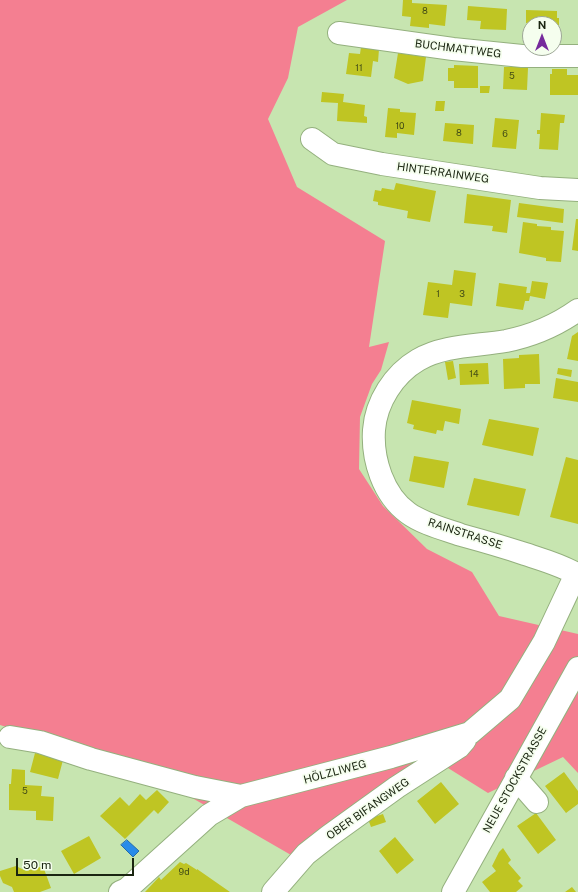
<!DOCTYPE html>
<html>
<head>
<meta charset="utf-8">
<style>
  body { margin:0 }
  #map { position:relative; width:578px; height:892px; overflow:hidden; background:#c7e5b0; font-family:"Public Sans",sans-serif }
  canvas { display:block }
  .north { position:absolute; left:522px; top:16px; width:40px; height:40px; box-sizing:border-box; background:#f5feee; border:1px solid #9da796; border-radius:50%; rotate:0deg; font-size:11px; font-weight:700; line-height:16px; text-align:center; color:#1a2511 }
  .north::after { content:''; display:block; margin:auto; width:14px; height:18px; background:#762a9c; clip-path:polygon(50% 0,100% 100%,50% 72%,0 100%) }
  .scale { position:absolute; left:16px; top:858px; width:118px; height:18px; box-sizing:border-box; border:2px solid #1a2511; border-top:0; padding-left:5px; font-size:12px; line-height:14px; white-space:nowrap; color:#1a2511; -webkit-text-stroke:3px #f5feee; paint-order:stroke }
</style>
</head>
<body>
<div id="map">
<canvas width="578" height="892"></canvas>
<div class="north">N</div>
<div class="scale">50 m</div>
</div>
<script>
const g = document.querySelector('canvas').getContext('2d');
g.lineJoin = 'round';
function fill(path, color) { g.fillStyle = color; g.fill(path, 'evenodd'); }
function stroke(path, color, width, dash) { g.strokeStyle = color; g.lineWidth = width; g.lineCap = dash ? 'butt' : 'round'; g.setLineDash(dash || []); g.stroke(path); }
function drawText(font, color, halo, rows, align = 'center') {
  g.font = font + ' "Public Sans",sans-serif'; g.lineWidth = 3.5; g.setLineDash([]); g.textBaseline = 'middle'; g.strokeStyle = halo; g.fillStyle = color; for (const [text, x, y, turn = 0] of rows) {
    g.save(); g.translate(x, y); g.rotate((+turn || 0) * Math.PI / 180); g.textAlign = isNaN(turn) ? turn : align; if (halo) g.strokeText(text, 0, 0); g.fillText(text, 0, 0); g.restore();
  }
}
fill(new Path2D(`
  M0 0H347L298 27 288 78 268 119 297 187 385 241 369 347 389 342 381 370 372 384 360 417 359 469 383 506 427 549 472 572 499 616 578 634V773L563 757 488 793 440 763 291 855 142 769 0 725Z`), '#f47f91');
const water = new Path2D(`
  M127 840 139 851 133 857 121 845Z`);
fill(water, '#288be9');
stroke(water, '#246ca8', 1);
fill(new Path2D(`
  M403 0H412V3L447 5 445 26 429 24V28L410 26 411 17 402 16Z
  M468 6 507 9 506 30 480 29 481 21 467 20Z
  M526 10 557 11V18H559V25H557L556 35H554V24L526 23Z
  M361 47 379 49 378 62 373 61 371 77 346 74 349 53 360 54Z
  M398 53 426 57 423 81 408 84 394 78Z
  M454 65 478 66V88H454V81H448V68H454Z
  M514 65H518V67L528 68 527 90 503 89 504 67H513Z
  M552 69H567V75H578V95H550V74H552Z
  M480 86H490L489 93H480Z
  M322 92 344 94 343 102 365 105 364 116 367 117V123L337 121 338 103 321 102Z
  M436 101H445L444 111H435Z
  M388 108 400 109V112L416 113 414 135 397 133V138L385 137Z
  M541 113 565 115 564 123H560L558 150 539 149 540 134H537V130H540Z
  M495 118 519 120 516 149 492 147Z
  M445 123 474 125 473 144 443 141Z
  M396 183 436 191 430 222 407 218 408 211 378 205V202L373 201 375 190 381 191 382 188 394 190Z
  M467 194 511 200 507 233 492 231 493 226 464 223Z
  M519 203 564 209 563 223 517 217Z
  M576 219H578V251L572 250Z
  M523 222 537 224V226L551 227V230L564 231 561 262 546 261V258L519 253Z
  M454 270 476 273 472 306 450 303 448 318 423 315 428 282 452 285Z
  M532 281 548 283 545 299 530 296 529 301H525L523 310 496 306 499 283 527 287 526 293H530Z
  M578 332V361L567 359 572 336Z
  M539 354 540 384H525V388L504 389 503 359 519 358V355Z
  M453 361 456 378 448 380 445 362Z
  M488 363 489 384 460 385 459 364Z
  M558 368 572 370 571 377 557 374Z
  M556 378 578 382V402L553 398Z
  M412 400 461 409 459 424 445 421 443 431 437 430 436 434 413 429 414 425 407 423Z
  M489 419 539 428 533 456 482 445Z
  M414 456 449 462 444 488 409 481Z
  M566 457 578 460V524L550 517Z
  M474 478 526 489 519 516 467 505Z
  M35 753 63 760 58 779 30 772Z
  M12 769 25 770V785L42 786 41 796 54 797 53 821 36 820V811L9 810V784H11Z
  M564 772 578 791V804L566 813 545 786Z
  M441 782 459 804 435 824 417 801Z
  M157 790 169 802 158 814 154 810 125 839 100 816 120 797 129 806 140 794 146 800Z
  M536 813 556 840 538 854 517 826Z
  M383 814 386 822 371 827 368 819Z
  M89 836 101 858 74 874 61 851Z
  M395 837 414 860 397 874 379 851Z
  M503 848 511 860 508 863 521 878 518 881 523 886 516 892H490L482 882 496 871 492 866 499 852Z
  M180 862 184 864 186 863 197 870V869L230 892H145L159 877 161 880Z
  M16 866 26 871 40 867 44 869 51 888 40 892H14L12 887 3 883 0 876V871Z
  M572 887 576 892H565Z`), '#bfc523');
const minor = new Path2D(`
  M339 33 453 49 522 56H578
  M312 139 333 154 382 164 540 188 578 190
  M578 310C557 325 531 336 506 341 477 346 443 345 418 360 394 374 376 402 374 430 372 459 383 495 408 513 423 524 444 529 461 535 483 541 504 547 525 554 543 560 562 565 578 575
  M10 737 40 742 91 759 195 787 241 796 391 757 470 733 510 699 544 642 576 574
  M516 778 537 802
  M120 892 127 889 209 815 241 796
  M273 892 306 854 329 836 397 787 459 747 465 740
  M453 892 578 668`);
stroke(minor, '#94b07e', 24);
stroke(minor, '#fff', 22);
drawText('9px', '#434d16', null, [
  ["8",425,11],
  ["11",359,68],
  ["5",512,76],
  ["10",400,126],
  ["8",459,133],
  ["6",505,134],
  ["1",438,294],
  ["3",462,294],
  ["14",474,374],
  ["5",25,791],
  ["9d",184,872]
]);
drawText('11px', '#1a2511', '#f5feee', [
  ["BUCHMATTWEG",458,49,7],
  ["HINTERRAINWEG",443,173,8],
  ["RAINSTRASSE",465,534,18],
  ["HÖLZLIWEG",335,772,-15],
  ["NEUE STOCKSTRASSE",515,780,-61],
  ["OBER BIFANGWEG",368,809,-35]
]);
</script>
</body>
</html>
